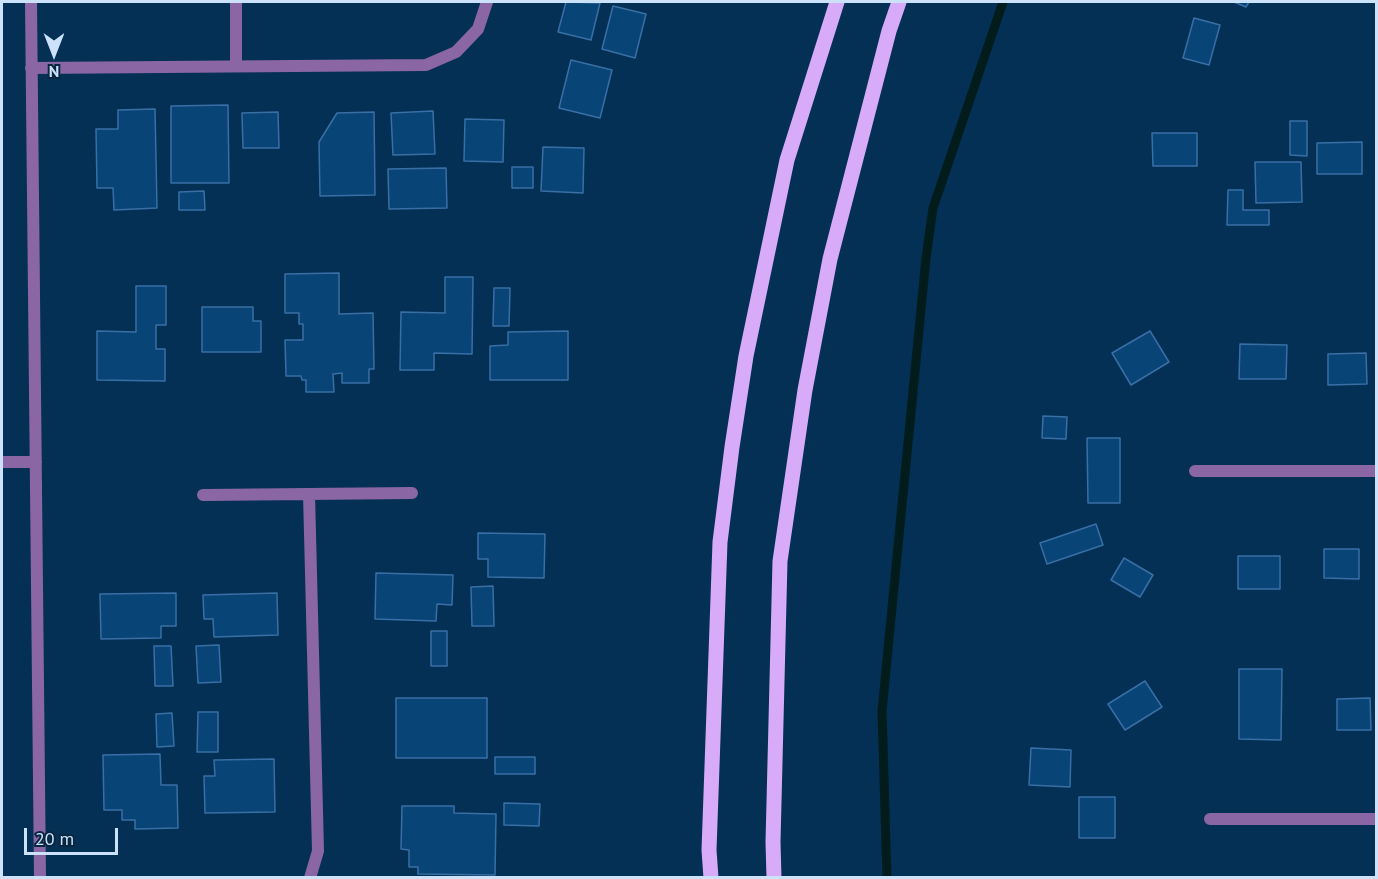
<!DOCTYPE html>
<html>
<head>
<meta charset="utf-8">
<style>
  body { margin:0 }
  #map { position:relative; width:1378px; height:879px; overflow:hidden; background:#043056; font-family:"PT Sans",sans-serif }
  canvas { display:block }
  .frame { position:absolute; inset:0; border:3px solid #cbe2fa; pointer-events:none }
  .north { position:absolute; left:24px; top:24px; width:60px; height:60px; -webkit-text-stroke:4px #092641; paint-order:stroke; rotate:180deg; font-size:16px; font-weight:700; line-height:24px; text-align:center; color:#cbe2fa }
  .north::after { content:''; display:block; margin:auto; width:21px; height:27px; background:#cbe2fa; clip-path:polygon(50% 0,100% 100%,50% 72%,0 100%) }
  .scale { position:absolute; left:24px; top:828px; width:94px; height:27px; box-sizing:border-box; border:3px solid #cbe2fa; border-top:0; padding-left:8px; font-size:18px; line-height:21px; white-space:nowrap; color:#cbe2fa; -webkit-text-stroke:4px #092641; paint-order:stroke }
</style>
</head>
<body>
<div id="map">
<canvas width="1378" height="879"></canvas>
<div class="frame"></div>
<div class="north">N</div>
<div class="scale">20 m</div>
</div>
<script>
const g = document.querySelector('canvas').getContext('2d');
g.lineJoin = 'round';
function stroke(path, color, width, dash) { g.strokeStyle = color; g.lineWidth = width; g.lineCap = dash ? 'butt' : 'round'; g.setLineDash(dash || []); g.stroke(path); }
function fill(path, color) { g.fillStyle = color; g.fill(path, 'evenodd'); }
stroke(new Path2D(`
  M887 878 882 711 926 258 933 208 1003 2`), '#021c1b', 9);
const building = new Path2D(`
  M566 2 600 3 591 40 558 32Z
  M1234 2H1249L1246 7Z
  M613 6 646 14 635 58 602 49Z
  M1194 18 1220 25 1209 65 1183 58Z
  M571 60 612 70 600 118 559 108Z
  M228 105 229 183H171V106Z
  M155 109 157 208 114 210 113 188H97L96 129H118V110Z
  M433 111 435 154 393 155 391 113Z
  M278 112 279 148H243L242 113Z
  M374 112 375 195 320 196 319 142 337 113Z
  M465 119 504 120 503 162 464 161Z
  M1290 121H1307V156L1290 155Z
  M1152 133H1197V166H1153Z
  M1362 142V174H1317V143Z
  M543 147 584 148 583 193 541 191Z
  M1255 162H1301L1302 202 1256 203Z
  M512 167H533V188H512Z
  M446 168 447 208 389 209 388 169Z
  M1228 190H1243V210H1269V225H1227Z
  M204 191 205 210H179V192Z
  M339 273V314L373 313 374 369H369V383H342V373L333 374 334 392H306V380H302L301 376H286L285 340H303V324H299V313H285V274Z
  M445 277H473L472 354 434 353V370H400L401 312 445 313Z
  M136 286H166V325H156V349H165V381L97 380V331L136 332Z
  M494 288H510L509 326H493Z
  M202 307H253V321H261V352H202Z
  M568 331V380H490V346L508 345V332Z
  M1150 331 1169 362 1131 385 1112 353Z
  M1240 344 1287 345 1286 379H1239Z
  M1366 353 1367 384 1328 385V354Z
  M1043 416 1067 417 1066 439 1042 438Z
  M1087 438H1120V503H1088Z
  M1096 524 1103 545 1047 564 1040 543Z
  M478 533 545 534 544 578 488 577V559H478Z
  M1324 549H1359V579L1324 578Z
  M1238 556H1280V589H1238Z
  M1124 558 1153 575 1140 597 1111 580Z
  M376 573 453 575 452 605 437 604 436 621 375 619Z
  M493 586 494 626H472L471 587Z
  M176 593V626H161V638L101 639 100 594Z
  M277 593 278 635 214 637 213 619H204L203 595Z
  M431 631H447V666H431Z
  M219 645 221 682 198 683 196 646Z
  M154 646H171L173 686H155Z
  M1239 669H1282L1281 740 1239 739Z
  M1145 681 1162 707 1125 730 1108 704Z
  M396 698H487V758H396Z
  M1370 698 1371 730H1337V699Z
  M198 712H218V752H197Z
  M172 713 174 746 157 747 156 714Z
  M1031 748 1071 750 1070 787 1029 785Z
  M160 754 161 785H177L178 828 135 829V820H122V810H104L103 755Z
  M495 757H535V774H495Z
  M274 759 275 812 205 813 204 776H215L214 760Z
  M1079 797H1115V838H1079Z
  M504 803 540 804 539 826 504 825Z
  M402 806H454V813L496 814 495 875 418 874V867H409V850L401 849Z`);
fill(building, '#094476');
stroke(building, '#396fa5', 1.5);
stroke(new Path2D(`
  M31 2 40 878
  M236 2V66
  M31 68 426 65 456 52 478 29 487 2
  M2 462H36
  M1195 471H1376
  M309 494 318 851 310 878
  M203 495 412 493
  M1210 819H1376`), '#8a66a4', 12);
stroke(new Path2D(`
  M711 878 709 850 720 542 732 447 746 356 787 160 837 2
  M774 878 773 842 780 561 805 390 830 259 889 31 899 2`), '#d7abf7', 15);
</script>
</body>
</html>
